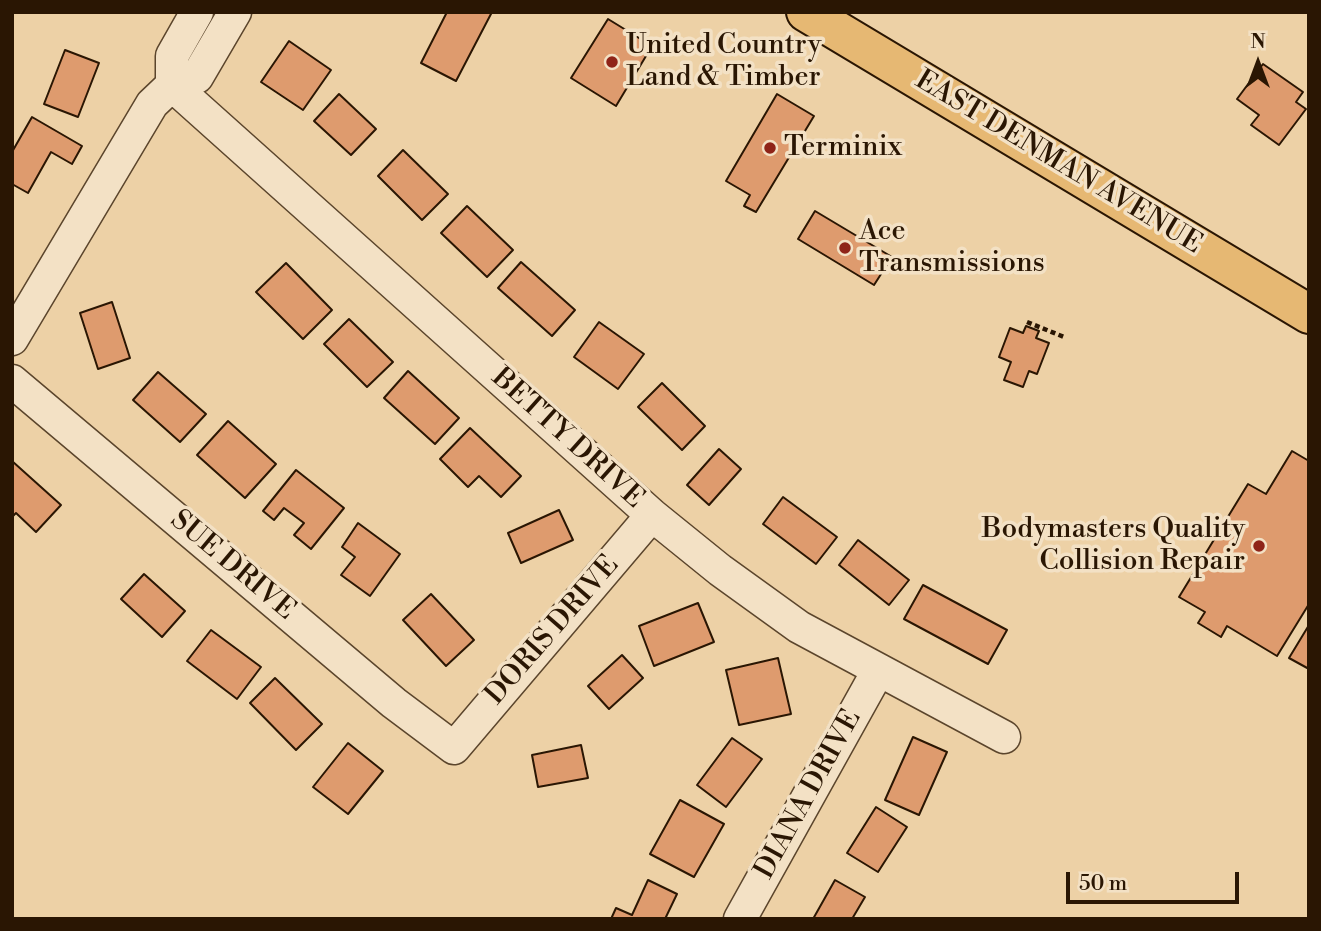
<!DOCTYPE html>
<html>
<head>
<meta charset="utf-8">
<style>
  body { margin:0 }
  #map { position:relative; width:1321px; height:931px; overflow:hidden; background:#edd1a6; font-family:"Libre Bodoni",serif }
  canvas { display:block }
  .frame { position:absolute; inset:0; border:14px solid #2a1603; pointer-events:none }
  .north { position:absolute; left:1223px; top:28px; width:70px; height:70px; -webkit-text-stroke:5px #f3e1c5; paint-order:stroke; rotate:0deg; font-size:19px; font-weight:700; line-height:28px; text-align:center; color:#2a1603 }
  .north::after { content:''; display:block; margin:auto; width:24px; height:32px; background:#2a1603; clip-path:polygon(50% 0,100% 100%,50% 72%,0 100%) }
  .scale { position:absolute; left:1066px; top:872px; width:173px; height:32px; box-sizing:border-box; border:4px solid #2a1603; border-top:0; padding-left:9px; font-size:21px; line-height:24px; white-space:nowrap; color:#2a1603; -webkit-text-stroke:5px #f3e1c5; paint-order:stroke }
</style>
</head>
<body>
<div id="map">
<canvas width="1321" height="931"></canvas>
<div class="frame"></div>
<div class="north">N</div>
<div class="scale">50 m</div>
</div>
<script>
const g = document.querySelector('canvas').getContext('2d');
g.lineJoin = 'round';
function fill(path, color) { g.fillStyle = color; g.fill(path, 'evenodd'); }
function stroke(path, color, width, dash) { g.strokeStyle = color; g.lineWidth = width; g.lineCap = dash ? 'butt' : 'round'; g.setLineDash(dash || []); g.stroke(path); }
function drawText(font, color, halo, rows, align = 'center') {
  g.font = font + ' "Libre Bodoni",serif'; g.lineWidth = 7; g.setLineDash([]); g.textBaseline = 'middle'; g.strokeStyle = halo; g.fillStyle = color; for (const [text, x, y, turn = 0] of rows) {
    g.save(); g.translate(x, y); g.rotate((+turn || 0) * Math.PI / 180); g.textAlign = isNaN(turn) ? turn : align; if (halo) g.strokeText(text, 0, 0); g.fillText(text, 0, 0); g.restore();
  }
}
const building = new Path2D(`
  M447 12H492L456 81 421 63Z
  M608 19 652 46 616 106 571 78Z
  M289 41 331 70 303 110 261 82Z
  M65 50 99 63 78 117 44 104Z
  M1263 64 1303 92 1296 102 1306 109 1279 145 1251 125 1259 115 1237 99Z
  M339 94 376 129 351 155 314 121Z
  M777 94 814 116 756 212 744 206 750 195 726 181Z
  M32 117 82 146 72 164 51 152 28 193 12 184V152Z
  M403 150 448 194 422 220 378 176Z
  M467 206 513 250 487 277 441 233Z
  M815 211 892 257 874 285 798 239Z
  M521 262 575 310 552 336 498 288Z
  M286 263 332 310 303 339 256 292Z
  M112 302 130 358 98 369 80 313Z
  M349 319 393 362 367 387 324 344Z
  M599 322 644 354 618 389 574 357Z
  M1026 326 1039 331 1036 338 1049 343 1037 374 1029 371 1023 387 1004 380 1011 362 999 357 1010 328 1023 333Z
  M408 371 459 418 435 444 384 398Z
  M158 372 206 414 180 442 133 400Z
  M662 383 705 426 682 450 638 407Z
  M228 421 276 464 245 498 197 455Z
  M470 428 521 476 501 497 479 476 468 487 440 459Z
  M719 449 741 469 709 505 687 485Z
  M1292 451 1309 461V604L1277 656 1227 626 1221 637 1198 623 1205 612 1179 597 1248 484 1266 494Z
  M12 461 61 505 36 532 16 513 12 517Z
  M296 470 344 508 311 549 294 535 304 523 284 508 274 520 263 511Z
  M783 497 837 537 816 564 763 524Z
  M559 510 573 540 521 563 508 533Z
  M358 523 400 554 370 596 341 575 355 557 342 547Z
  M858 540 909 580 889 605 839 565Z
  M144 574 185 611 162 637 121 599Z
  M923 585 1007 630 988 664 904 619Z
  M431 594 474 640 446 666 403 620Z
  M698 603 714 642 654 666 639 626Z
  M1309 625V669L1289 658Z
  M211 630 261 667 237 699 187 661Z
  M622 655 643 678 609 709 588 686Z
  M778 658 791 714 739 725 726 670Z
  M275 678 322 724 296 750 250 703Z
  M913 737 947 752 919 815 885 800Z
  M732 738 762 759 726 807 697 785Z
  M348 743 383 771 348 814 313 787Z
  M581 745 588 778 538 787 532 755Z
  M680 800 724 824 694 877 650 854Z
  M876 807 907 827 878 872 847 853Z
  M648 880 677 894 665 919H611L616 908 632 915Z
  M835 880 865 897 852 919H813Z`);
fill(building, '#de9b6e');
stroke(building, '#2a1603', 2);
const minor = new Path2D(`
  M172 85 652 515 720 570 799 627 1004 737
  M172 85V56L197 12
  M12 339 152 104 172 85 197 77 235 12
  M12 381 394 703 454 748 652 515
  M740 919 878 671`);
const major = new Path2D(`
  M806 12 1309 314`);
stroke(minor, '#5b452c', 35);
stroke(major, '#2a1603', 42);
stroke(new Path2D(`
  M1027 322 1064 337`), '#2a1603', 4.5, [5, 3.5]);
stroke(minor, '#f3e1c5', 32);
stroke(major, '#e6b873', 38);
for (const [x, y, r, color] of [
  [612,62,7,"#8f2418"],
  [770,148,7,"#8f2418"],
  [845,248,7,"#8f2418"],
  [1259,546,7,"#8f2418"]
]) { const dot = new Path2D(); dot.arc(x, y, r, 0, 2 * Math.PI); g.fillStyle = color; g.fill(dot); stroke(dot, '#f3e1c5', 2.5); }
drawText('28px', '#2a1603', '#f3e1c5', [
  ["United Country",626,46],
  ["Land & Timber",626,78],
  ["Terminix",784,148],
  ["Ace",859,232],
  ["Transmissions",859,264],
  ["Bodymasters Quality",1245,530,"right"],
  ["Collision Repair",1245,562,"right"]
], 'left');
drawText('28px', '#2a1603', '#f3e1c5', [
  ["EAST DENMAN AVENUE",1058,163,31],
  ["BETTY DRIVE",567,439,42],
  ["SUE DRIVE",232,566,40],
  ["DORIS DRIVE",553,631,-49],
  ["DIANA DRIVE",809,795,-61]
]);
</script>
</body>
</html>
